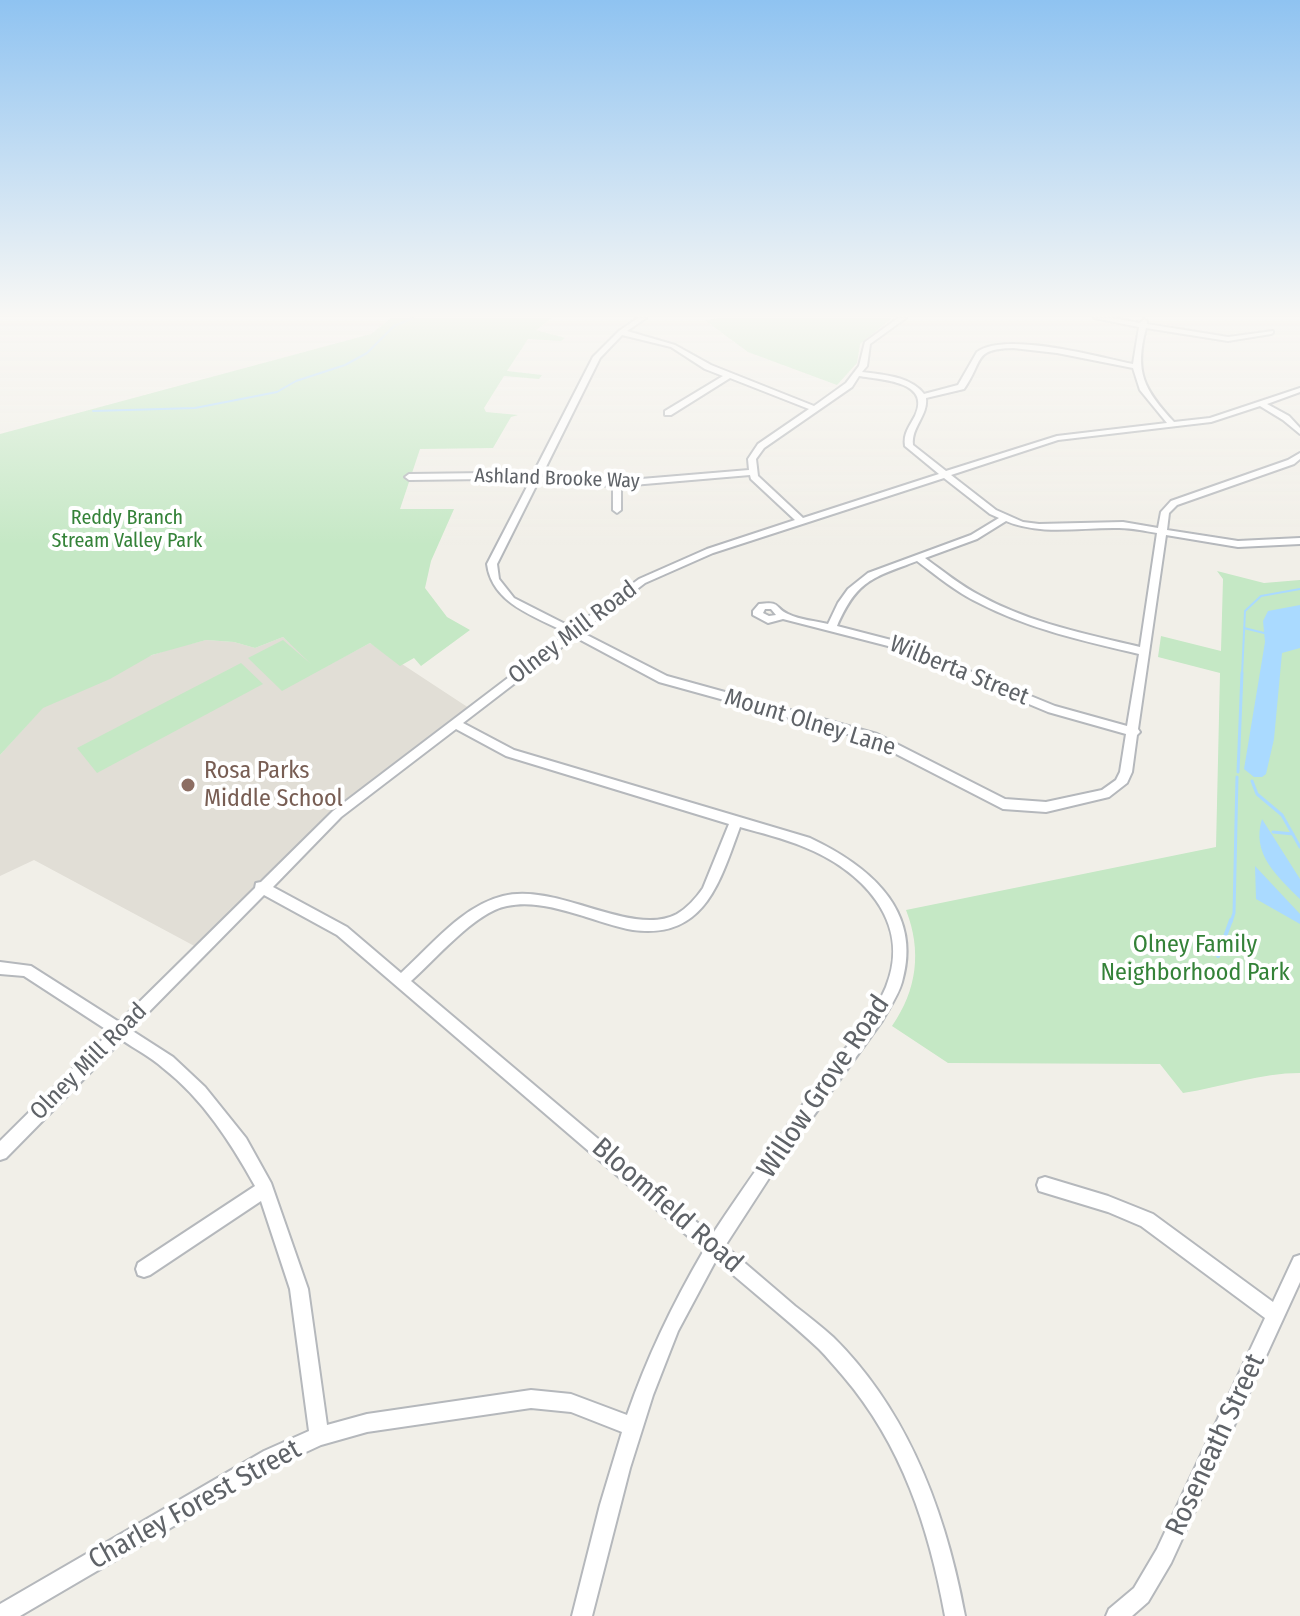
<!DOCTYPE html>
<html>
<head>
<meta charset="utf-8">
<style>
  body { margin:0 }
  canvas { display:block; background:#f1efe8 }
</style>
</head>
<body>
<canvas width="1300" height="1616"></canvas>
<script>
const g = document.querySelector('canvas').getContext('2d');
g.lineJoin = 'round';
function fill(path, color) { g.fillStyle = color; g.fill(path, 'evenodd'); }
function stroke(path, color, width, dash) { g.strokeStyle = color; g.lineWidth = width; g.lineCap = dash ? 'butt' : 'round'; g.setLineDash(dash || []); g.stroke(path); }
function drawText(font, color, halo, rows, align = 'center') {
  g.font = font + ' "Fira Sans Condensed",sans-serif'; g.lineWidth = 8; g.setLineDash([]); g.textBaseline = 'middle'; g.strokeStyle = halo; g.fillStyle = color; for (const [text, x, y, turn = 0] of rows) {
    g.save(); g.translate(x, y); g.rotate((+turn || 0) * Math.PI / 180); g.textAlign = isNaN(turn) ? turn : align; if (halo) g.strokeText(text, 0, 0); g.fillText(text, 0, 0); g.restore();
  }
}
fill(new Path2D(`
  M283 637 319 670 370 643 472 710 337 814 200 949 34 860 0 876V755L44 706 134 661 174 648 206 640 234 642 255 648Z`), '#e1ded6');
fill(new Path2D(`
  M391 318H552L536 330 565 338 561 341 528 339 507 371 542 375 539 379 504 376 484 408 486 412 518 415 511 417 493 448 420 449 400 509H454L431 561 425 588 447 617 470 630 421 666 414 658 400 666 370 643 282 691 248 658 283 640 311 664 283 637 255 648 234 642 206 640 152 655 110 679 43 708 0 755V434L371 334Z
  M718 318H892L860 344 857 363 837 385 748 352 706 321Z
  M1217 571 1264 583 1300 580V1073C1261 1073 1222 1087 1183 1093L1160 1064 948 1063 892 1026C917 990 922 951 906 910L1216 847 1220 673 1158 657 1161 636 1221 651 1223 579Z
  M241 663 263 684 97 773 77 748Z`), '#c5e8c5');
fill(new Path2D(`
  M1300 605V648L1282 653 1274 739 1266 774 1262 777H1254L1244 769 1265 642 1263 621 1268 611Z
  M1262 819 1300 879V899C1277 876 1251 854 1262 819Z
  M1255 866 1300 914V924L1256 899Z`), '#aadaff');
stroke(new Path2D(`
  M93 411 195 408 277 392 296 381 345 365 367 353 394 326 413 318
  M1244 628 1264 633
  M1242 675 1245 611 1261 596 1300 589`), '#aadaff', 2);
stroke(new Path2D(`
  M1238 772 1242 673
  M1252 781 1257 794 1282 815 1300 847
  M1273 832 1293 834
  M1231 922 1234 913 1237 777`), '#aadaff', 3);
stroke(new Path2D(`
  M1218 956 1231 920`), '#aadaff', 4);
const minor = new Path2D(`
  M638 318H646L627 331 675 345 711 365 814 406 846 383 859 366 865 342 898 318H906L870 344 867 366 862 372C884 375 910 376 924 394L958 385 977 352C1006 331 1098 357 1133 364L1139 327 1094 318H1112L1140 323 1144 319 1147 321V324L1228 337 1273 331V333L1271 334 1228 341 1146 328C1134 372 1144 390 1174 422L1210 418 1300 388V392L1267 404 1289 416 1300 428V434L1283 420 1260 406 1211 422 1058 440 951 475 996 510 1023 522 1039 524 1123 522 1158 528 1161 512 1171 501 1288 460 1300 453V459L1294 464 1177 505 1169 513 1167 530 1238 541 1300 538V544L1238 547 1166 535 1138 729 1140 732 1137 735 1132 772 1127 783 1109 797 1046 812 1003 809 869 740 659 682 575 637 463 723 514 750 810 838C869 866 923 910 902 982 898 996 889 1008 882 1021L773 1172 725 1246C748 1266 772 1286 795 1306 808 1316 821 1326 833 1337 909 1412 946 1513 965 1616H945C929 1528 902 1445 843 1376 835 1367 827 1357 819 1349 786 1318 750 1290 716 1260L678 1331 653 1395 630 1468 592 1616H572L600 1505 622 1432 571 1412 531 1408 367 1432 321 1445 278 1465 20 1616H0V1604L264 1451 309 1431 290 1289 261 1201 150 1275 144 1277 138 1275 136 1269 138 1263 255 1186C231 1143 203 1099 163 1068 151 1057 135 1049 122 1040L6 1158 0 1160V1141L110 1032 24 976 0 974V962L31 966 119 1022 255 888 256 883 261 882 333 811 567 633C535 616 492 604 487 564L530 481 488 479 409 480 405 477 409 474 488 473 532 476 593 357 619 331ZM622 335 671 347 705 369 723 376 665 411V415H671L730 378 809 409 758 444 748 459 749 470 617 481 541 477 600 358ZM1013 348 1057 353 1133 368 1140 390 1167 423 1057 436 946 471 913 445C911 427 928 416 926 398L964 389C984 361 972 349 1013 348ZM859 376C882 380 932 381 915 416 909 427 903 434 905 446L939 474 803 518 758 476 756 459 764 448 852 387ZM750 475 751 479 795 520 707 549 639 579 573 628 514 598 499 579 497 564 538 482 613 486V510L617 513 621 510V486ZM944 478 990 514 999 518 971 535 868 573 848 589 838 603 828 624C816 621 800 620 788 614 773 607 782 601 759 604L753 611V615L768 623 783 619 892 647 1048 712 1126 734 1120 772 1116 780 1102 790 1046 802 1005 799 877 734 667 676 581 632 645 583 713 553ZM1006 521C1041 536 1082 527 1119 528 1132 528 1145 531 1157 533L1140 647C1086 634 1030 623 981 596 961 586 943 571 925 558L977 539ZM917 561C937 576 956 592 979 603 1029 629 1084 641 1139 654L1127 726 1055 706 899 642 837 626C857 580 872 578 917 561ZM765 609H771L776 615 769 616 763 613ZM456 729 506 756 729 824 703 888C697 897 687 908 677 914 632 938 557 882 503 896 462 906 431 946 401 973L347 927 273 887 341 817ZM740 827C761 833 783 838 804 847 860 869 913 921 886 987 873 1018 841 1053 820 1081 783 1132 746 1183 712 1235L411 981C435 960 475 912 507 906 532 901 556 908 580 915 597 920 615 927 633 930 705 940 720 881 740 827ZM264 895 337 935 704 1250C673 1303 647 1357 627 1415L571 1394 531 1390 367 1414 327 1425 308 1289 271 1183 246 1138 205 1087 173 1057 131 1030Z
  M1045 1177 1108 1196 1153 1214 1273 1302 1294 1257 1300 1255V1282L1171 1563 1148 1602 1132 1616H1106L1109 1609 1134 1588 1157 1549 1265 1318 1141 1226 1108 1212 1039 1191 1037 1185 1039 1179Z`);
stroke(minor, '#b5b8bc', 4);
fill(minor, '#fff');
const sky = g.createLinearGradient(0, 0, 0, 545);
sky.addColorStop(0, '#8fc3f1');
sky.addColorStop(0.58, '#f9f8f5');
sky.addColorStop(1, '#f9f8f500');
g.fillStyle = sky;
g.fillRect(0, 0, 1300, 545);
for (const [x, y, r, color] of [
  [188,785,8,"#8d6e63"]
]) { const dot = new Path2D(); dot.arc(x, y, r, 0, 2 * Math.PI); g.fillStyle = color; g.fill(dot); stroke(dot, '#fff', 3); }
drawText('20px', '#5f6368', '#fff', [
  ["Ashland Brooke Way",557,479,2]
]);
drawText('20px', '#348238', '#fff', [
  ["Reddy Branch",127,518],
  ["Stream Valley Park",127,541]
]);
drawText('24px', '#5f6368', '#fff', [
  ["Olney Mill Road",573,633,-37],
  ["Wilberta Street",959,671,22],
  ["Mount Olney Lane",810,723,17],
  ["Olney Mill Road",89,1062,-45]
]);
drawText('24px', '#785e54', '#fff', [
  ["Rosa Parks",204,771],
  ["Middle School",204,799]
], 'left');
drawText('24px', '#348238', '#fff', [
  ["Olney Family",1195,945],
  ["Neighborhood Park",1195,973]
]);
drawText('28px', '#5f6368', '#fff', [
  ["Willow Grove Road",824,1087,-56],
  ["Bloomfield Road",667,1206,41],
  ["Roseneath Street",1216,1445,-65],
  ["Charley Forest Street",195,1505,-29]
]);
</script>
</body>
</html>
